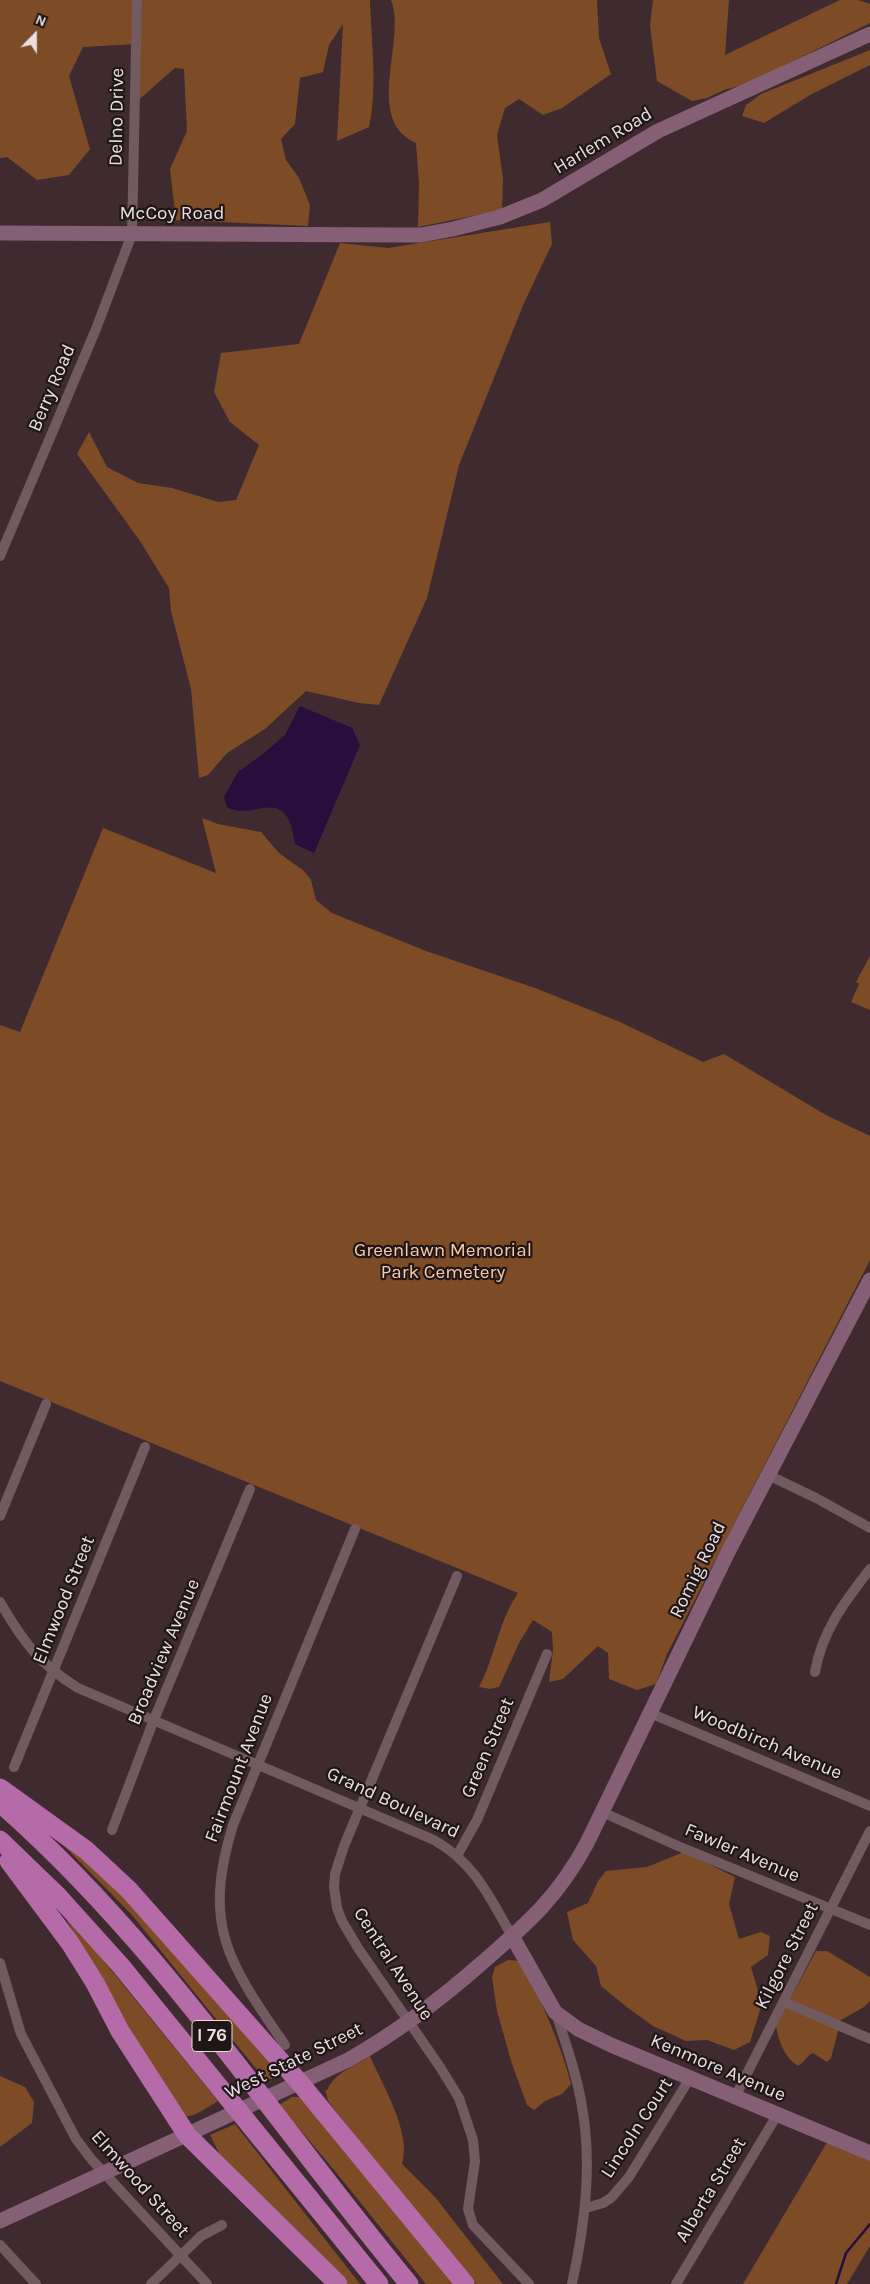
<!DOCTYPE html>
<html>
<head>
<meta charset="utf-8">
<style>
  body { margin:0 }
  #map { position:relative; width:870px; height:2284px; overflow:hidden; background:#3e2a2f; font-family:Karla,sans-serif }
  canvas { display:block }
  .north { position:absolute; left:10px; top:10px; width:50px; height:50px; -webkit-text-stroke:4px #1f1618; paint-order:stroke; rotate:22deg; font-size:14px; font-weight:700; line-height:20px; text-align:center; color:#ebdee1 }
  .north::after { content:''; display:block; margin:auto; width:18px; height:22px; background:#ebdee1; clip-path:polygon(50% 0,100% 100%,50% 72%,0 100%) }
</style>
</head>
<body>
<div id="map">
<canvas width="870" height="2284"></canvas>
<div class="north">N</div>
</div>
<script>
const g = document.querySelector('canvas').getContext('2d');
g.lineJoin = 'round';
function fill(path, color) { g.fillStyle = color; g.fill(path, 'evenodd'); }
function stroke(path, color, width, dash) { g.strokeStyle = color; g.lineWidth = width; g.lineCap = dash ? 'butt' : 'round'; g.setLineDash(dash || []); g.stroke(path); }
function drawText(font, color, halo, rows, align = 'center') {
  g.font = font + ' Karla,sans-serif'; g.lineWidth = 4.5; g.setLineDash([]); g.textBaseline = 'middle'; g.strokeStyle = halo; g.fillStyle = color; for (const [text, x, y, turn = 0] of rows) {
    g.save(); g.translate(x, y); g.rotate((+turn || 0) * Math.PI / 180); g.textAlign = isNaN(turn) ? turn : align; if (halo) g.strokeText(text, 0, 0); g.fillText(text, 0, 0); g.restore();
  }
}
fill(new Path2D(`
  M0 0H370C371 41 378 86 369 127L337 141 343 24 329 45 323 72 300 78 295 124 281 139 286 160 299 178 310 205 308 226 176 220 170 169 187 131 184 69 175 68 135 103 136 44 83 47 69 76 90 149 69 175 37 180 7 157 0 158Z
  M391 0H597L599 38 611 74 562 108 543 115 519 99 505 108 497 135 503 179 502 210 418 227 419 183 416 143C363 120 407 40 391 0Z
  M653 0H729L725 55 840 0H858L870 4V23L749 83 724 90 707 98 692 101 657 81 650 25Z
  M870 50V65L810 95 764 123 742 116 746 105 761 94Z
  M550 222 552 244 524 303 459 465 427 598 379 705 359 703 306 691 265 729 227 753 208 775 199 778 191 689 171 611 169 588 140 541 77 454 89 432 107 467 138 483 172 488 218 502 236 500 259 445 230 422 214 392 221 353 299 344 340 243 388 248Z
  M202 818 218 824 261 832 279 853 304 871 311 880 316 900 332 913 426 951 535 988 620 1022 703 1062 724 1054 826 1115 870 1136V1260L667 1654 656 1684 637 1690 609 1679 608 1653 598 1646 563 1679 549 1682 553 1649 552 1632 533 1620 519 1643 499 1687 490 1689 479 1687C495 1657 499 1620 518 1593L0 1381V1025L20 1032 103 828 216 873Z
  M870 956V1010L851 1002 859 984 856 982Z
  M29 1810 133 1903 282 2074 266 2081 132 1915Z
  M684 1852 735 1877 729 1904 739 1939 761 1932 770 1936 768 1955 751 1967 762 2004 750 2042 734 2050 707 2040 686 2041 653 2026 628 2008 601 1986 596 1966 573 1940 567 1912 588 1903 598 1881 606 1871 647 1867Z
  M66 1919 89 1943 218 2101C206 2108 193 2119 180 2116Z
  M816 1951H827L870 1977V2001L864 2007 841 2020 831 2058 827 2062 813 2053C806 2056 805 2062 798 2066 784 2057 779 2042 776 2026Z
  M508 1960 520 1961C541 2000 560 2041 571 2084L562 2094 545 2101 534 2110 527 2105 512 2064 497 2011 492 1977 495 1967Z
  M370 2056C382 2085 412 2132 402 2164L435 2197 503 2284H476L416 2214 328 2101 325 2089 327 2091C334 2072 354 2067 370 2056Z
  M0 2076 25 2087 34 2102 32 2123 0 2147Z
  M292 2097H300L454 2284H426L335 2171 279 2105Z
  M235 2124 360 2284H343L227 2169 210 2135Z
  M829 2139 870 2157V2246L847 2284H743Z`), '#7d4c27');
fill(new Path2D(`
  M300 706 352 728 360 745 314 853 295 844C287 780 253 823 227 807L224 797 238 772 263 754 285 735Z`), '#270e3c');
stroke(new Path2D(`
  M836 2284 846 2253 870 2224`), '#270e3c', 2.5);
stroke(new Path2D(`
  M0 556 96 329 132 234 137 0
  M768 1475 816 1498 870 1528
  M0 1516 46 1404
  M457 1576 344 1846 335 1874 334 1887 337 1908 342 1921 358 1948 440 2067 459 2098 473 2140 475 2161 468 2209 473 2225 529 2284
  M0 1602C22 1640 40 1665 78 1688L434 1840C476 1864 489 1897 512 1936
  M815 1672C822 1631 845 1601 870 1569
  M650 1713 870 1806
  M14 1767 145 1447
  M602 1812 678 1846 870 1925
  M112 1830 153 1722 250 1489
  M458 1854 477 1820 547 1654
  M0 1963 21 2034 76 2139 92 2160 207 2284
  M784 2002 870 2039
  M556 2013C565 2042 576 2071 581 2101 593 2162 585 2224 572 2284
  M285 2045C228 1962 202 1926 233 1825L355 1529
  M735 2097 870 1831
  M586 2208 603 2203 611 2198 629 2177 690 2078
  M0 2245 36 2284
  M151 2284 201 2236 222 2225
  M676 2284 777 2115`), '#715a60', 10);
stroke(new Path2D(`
  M0 233 399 235H421L453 229 500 217 542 200 658 131 870 34
  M512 1936 555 2012 578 2029 611 2045 870 2153
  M0 2221 348 2060C398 2032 441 1999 483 1962 529 1922 558 1897 587 1843L729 1550 870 1280`), '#855f76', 15);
stroke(new Path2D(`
  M0 1788 86 1850 129 1890 300 2083 465 2284
  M0 1803C159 1942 275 2122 409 2284
  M0 1840 58 1896 121 1966 379 2284
  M9 1861 70 1943 95 1983 120 2031 187 2135 338 2284`), '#b56ba8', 19);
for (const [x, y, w] of [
  [212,2036,40]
]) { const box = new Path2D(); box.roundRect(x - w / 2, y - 15.5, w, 31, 4); g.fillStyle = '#1f1618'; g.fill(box); stroke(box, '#ebdee1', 1); }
drawText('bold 18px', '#ebdee1', null, [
  ["I 76",212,2036]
]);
drawText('19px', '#ebdee1', '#1f1618', [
  ["Delno Drive",117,117,-89],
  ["Harlem Road",603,141,-31],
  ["McCoy Road",172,214],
  ["Berry Road",52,388,-67],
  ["Romig Road",698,1570,-64],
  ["Elmwood Street",64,1600,-68],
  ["Broadview Avenue",164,1652,-67],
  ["Woodbirch Avenue",767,1743,23],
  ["Green Street",488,1748,-67],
  ["Fairmount Avenue",239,1768,-69],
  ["Grand Boulevard",393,1803,25],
  ["Fawler Avenue",742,1853,23],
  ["Kilgore Street",787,1956,-63],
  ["Central Avenue",393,1964,57],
  ["West State Street",294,2061,-26],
  ["Kenmore Avenue",718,2068,23],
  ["Lincoln Court",637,2128,-57],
  ["Elmwood Street",140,2184,48],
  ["Alberta Street",711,2190,-59]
]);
drawText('19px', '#f9caa9', '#1f1618', [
  ["Greenlawn Memorial",443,1251],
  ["Park Cemetery",443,1273]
]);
</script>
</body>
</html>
